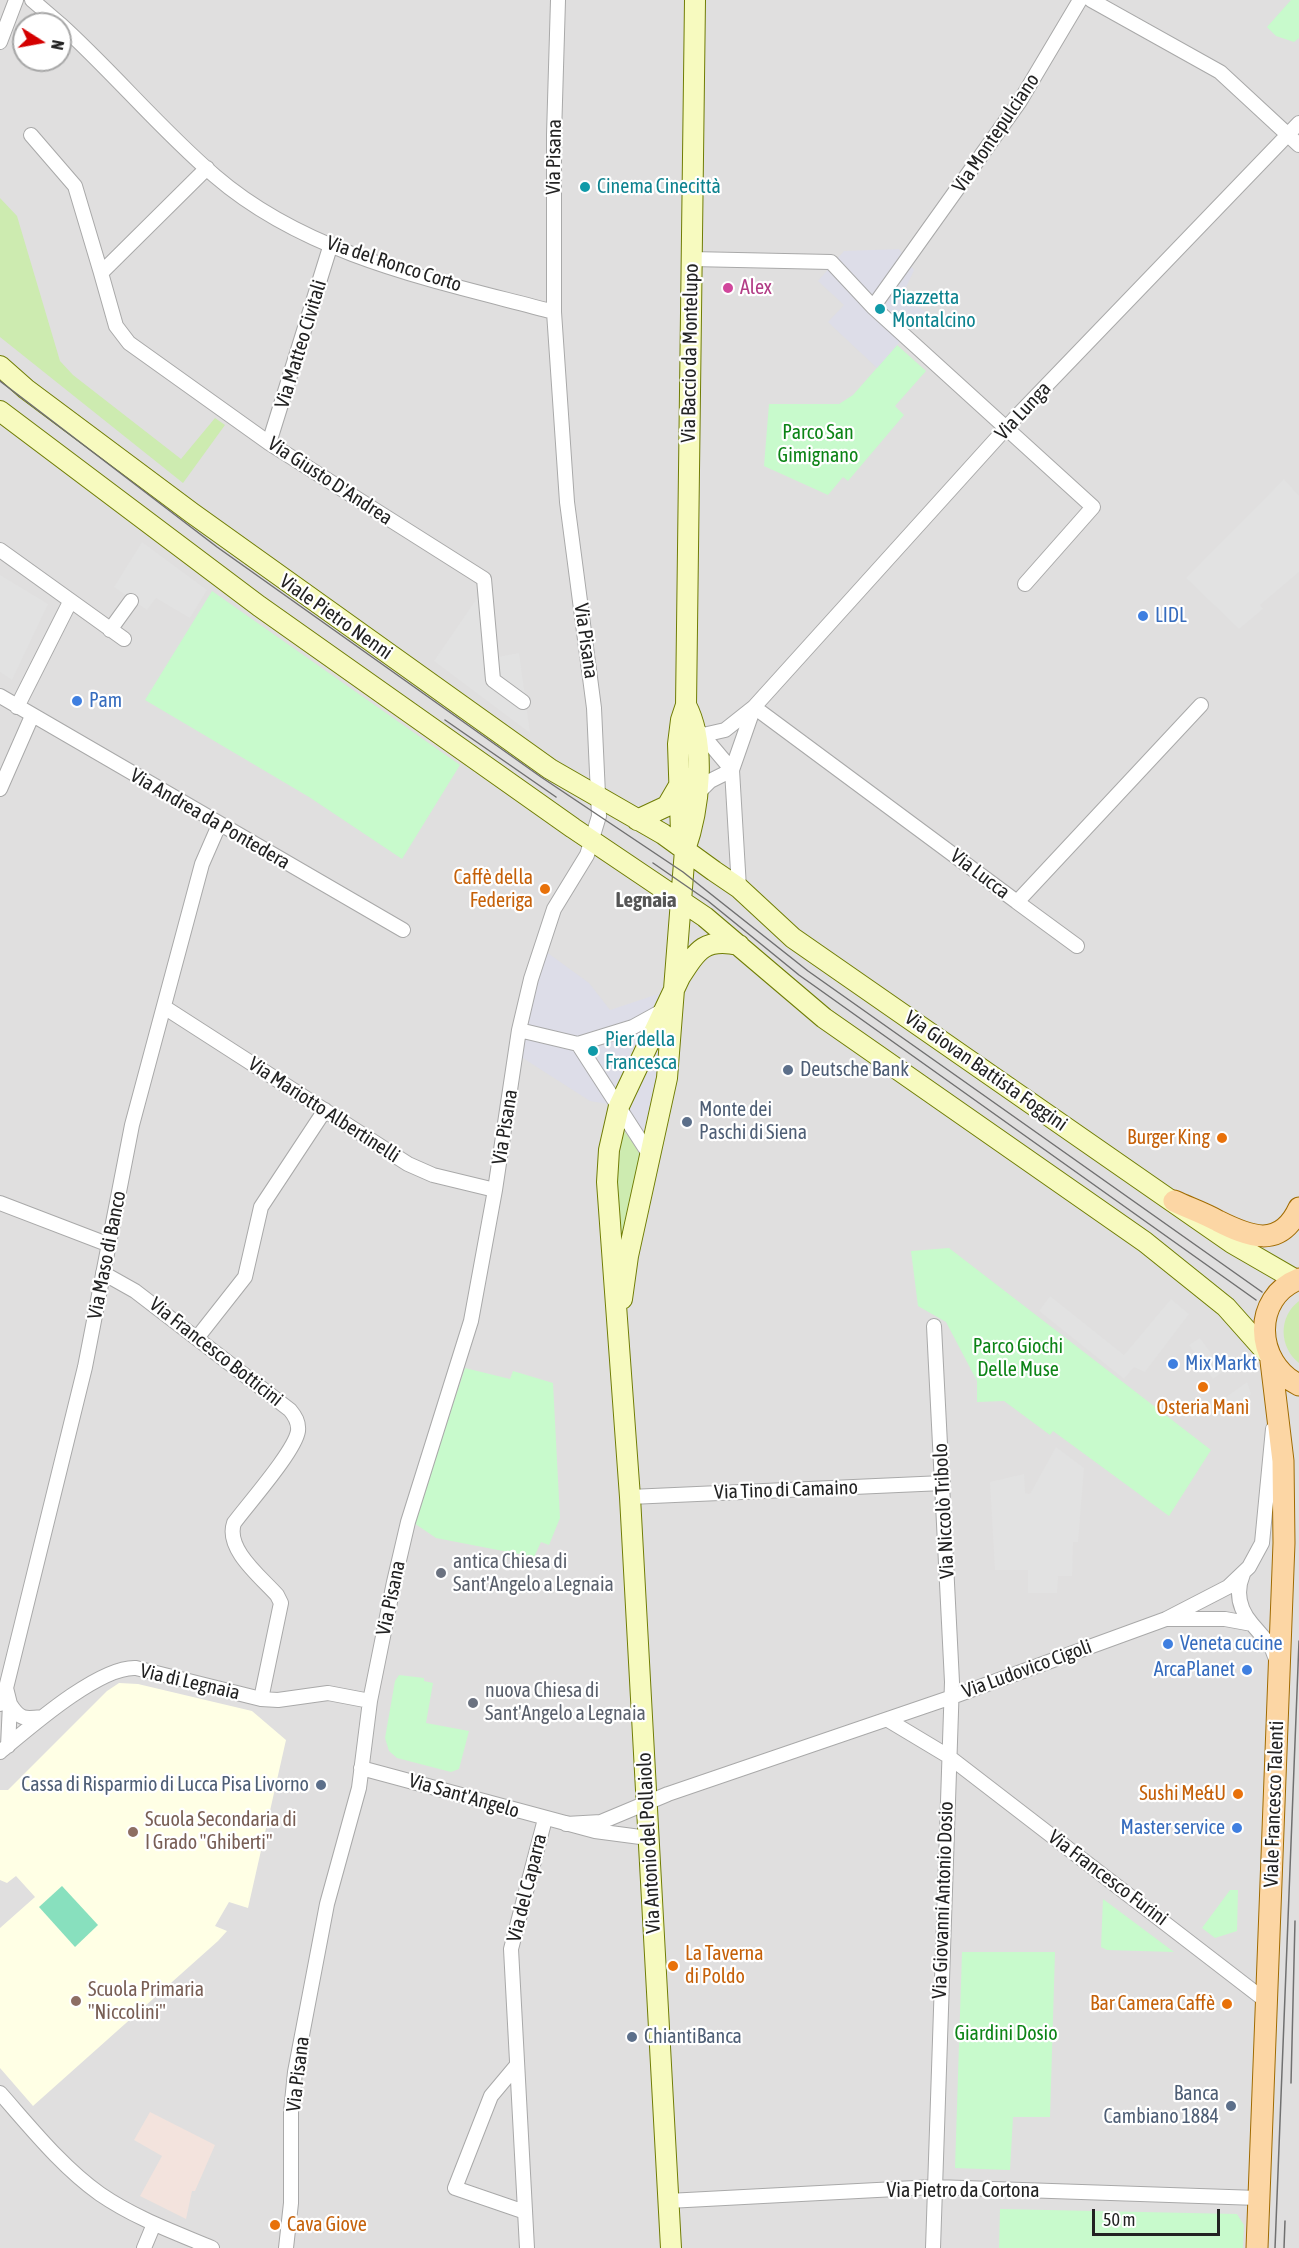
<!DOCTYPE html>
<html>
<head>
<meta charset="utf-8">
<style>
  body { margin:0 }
  #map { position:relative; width:1299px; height:2248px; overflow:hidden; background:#f2efe9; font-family:"Asap Condensed",sans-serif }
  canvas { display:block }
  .north { position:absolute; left:12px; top:12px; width:60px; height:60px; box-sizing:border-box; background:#fff; border:2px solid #a7a7a7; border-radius:50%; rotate:101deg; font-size:16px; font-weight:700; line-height:24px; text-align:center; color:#222 }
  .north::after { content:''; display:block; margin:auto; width:21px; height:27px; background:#d40000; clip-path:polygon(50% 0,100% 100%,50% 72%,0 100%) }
  .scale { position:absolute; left:1092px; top:2209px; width:128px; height:27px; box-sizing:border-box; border:3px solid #222; border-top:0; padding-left:8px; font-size:18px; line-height:21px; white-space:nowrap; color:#222; -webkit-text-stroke:4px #fff; paint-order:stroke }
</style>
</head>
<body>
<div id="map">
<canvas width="1299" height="2248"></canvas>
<div class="north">N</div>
<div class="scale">50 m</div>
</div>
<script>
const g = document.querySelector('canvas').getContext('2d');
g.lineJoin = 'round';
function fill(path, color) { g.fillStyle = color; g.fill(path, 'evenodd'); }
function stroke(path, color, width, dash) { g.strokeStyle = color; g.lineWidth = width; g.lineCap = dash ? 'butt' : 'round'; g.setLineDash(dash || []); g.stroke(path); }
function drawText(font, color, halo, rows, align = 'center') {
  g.font = font + ' "Asap Condensed",sans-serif'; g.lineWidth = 4.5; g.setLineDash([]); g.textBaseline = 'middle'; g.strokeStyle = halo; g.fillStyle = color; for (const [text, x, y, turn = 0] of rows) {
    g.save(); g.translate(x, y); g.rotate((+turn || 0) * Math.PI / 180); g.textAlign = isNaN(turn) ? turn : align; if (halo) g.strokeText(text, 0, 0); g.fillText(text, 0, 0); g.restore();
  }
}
fill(new Path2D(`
  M0 0H1299V2248H0ZM24 24H60V60H24Z`), '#e0dfdf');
fill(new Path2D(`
  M119 1683 138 1684 252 1711 286 1740 248 1908 229 1902 215 1926 227 1931 218 1941 33 2106 0 2068V1928L35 1897 16 1876 7 1883 0 1880V1790H8L107 1691Z`), '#ffffe5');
fill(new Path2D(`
  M150 2112 215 2145 195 2191H192L186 2219 140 2196 162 2156 134 2140Z`), '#f3e3dd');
fill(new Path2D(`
  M0 198 17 216 60 361 73 375 181 459 215 418 225 425 183 483 0 337Z
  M624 1131 641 1153 618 1257C616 1214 614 1173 624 1131Z
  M1299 1301V1363C1279 1347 1278 1317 1299 1301Z`), '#cdebb0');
fill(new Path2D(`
  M1291 0H1299V38L1294 42 1276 36 1267 27Z
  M897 345 926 371 895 406 904 415 848 481 843 477 828 495 764 466 769 404H839L853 395Z
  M212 591 460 765 402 859 309 797 145 700Z
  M949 1248 1211 1450 1169 1516 1053 1431 1050 1435 1004 1401 977 1402V1381L946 1322 918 1306 911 1251Z
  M465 1368 510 1379 513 1371 553 1383 560 1518 549 1545 541 1542 534 1557 436 1538 414 1523Z
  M399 1675 424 1678V1681L433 1683 426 1723 469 1731 459 1769 451 1772 397 1758 389 1751 385 1738 395 1681Z
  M1230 1890H1238L1237 1931 1215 1938 1202 1928Z
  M1103 1899 1174 1952 1107 1950 1101 1947Z
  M962 1952H1055L1050 2117H1013L1010 2170 955 2168Z
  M1000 2209 1237 2214 1244 2225 1243 2248H999Z`), '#c8facc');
fill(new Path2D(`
  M62 1886 98 1925 75 1947 39 1907Z`), '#88e0be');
fill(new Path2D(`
  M1284 479 1299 496V572L1260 605 1263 609 1239 629 1186 578Z
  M142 542 207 590 190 618 156 598 147 610 114 587Z
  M0 575 48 604 12 680 0 672Z
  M484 588H491L498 657 519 653 530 733 434 661Z
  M1050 1296 1124 1355 1171 1299 1189 1314 1145 1372 1134 1367 1124 1379 1039 1311Z
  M1200 1338 1224 1371 1213 1379 1189 1345Z
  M1247 1382 1251 1394 1233 1419 1222 1400Z
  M1056 1447 1084 1468 1078 1542H1073L1072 1576H1058L1057 1593H1028V1570H995L990 1482 1024 1474 1025 1493 1030 1494Z`), '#e2e2e2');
fill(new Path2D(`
  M899 249 914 270 902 296 926 312 877 368 828 322 844 305 818 281 844 251Z
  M545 951 589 983 610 1010 673 989 651 1157 619 1106 590 1101 515 1053Z`), '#dddde8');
const street = new Path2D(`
  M32 0 60 24
  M1091 0 1220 72 1299 145
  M60 24C114 73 160 129 215 176 309 257 438 281 554 312
  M0 42 16 0
  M31 135 75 186 101 273
  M207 168 101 273 116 326 129 343 269 443 484 579 493 680 523 702
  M691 259 831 262 873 307 1093 507 1025 584
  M873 307 1020 101 1080 0
  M269 443 331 244
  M0 550 124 639
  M110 630 131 601
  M0 696 403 930
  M17 707 70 602
  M754 707 1017 902 1201 705
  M700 732 732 770 739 888
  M703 735 725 730 754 707 1016 417 1299 123
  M732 770 754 707
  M0 789 32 716
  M698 793 710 781 732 770
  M1017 902 1077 946
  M164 1007 408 1164 433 1175 495 1190
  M519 1030 578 1044 633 1027 662 1011
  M578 1044 651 1157
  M0 1203 107 1244
  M103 1273 135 1291 290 1410C295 1416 299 1422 298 1431 295 1451 248 1504 234 1523 225 1549 261 1577 277 1595L281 1603 261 1699
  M197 1338 245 1277 261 1207 325 1110
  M630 1497 943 1483
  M1243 1574C1235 1593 1239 1609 1252 1624
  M1168 1619H1225L1252 1624 1271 1646 1277 1662
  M6 1688 10 1704 8 1746
  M0 1704 6 1688 85 1367 132 1125 202 864 219 825
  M10 1704C20 1720 25 1719 42 1717
  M888 1720 948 1756 1266 2001
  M0 1752C29 1728 99 1666 136 1668L261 1699 278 1700 328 1693 370 1701
  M361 1768 595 1831 648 1838
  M566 1824 601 1822 668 1794 952 1697 1166 1619 1228 1587 1249 1567 1262 1543 1273 1429
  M517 2065 491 2096 455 2188 525 2212
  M0 2093C31 2128 62 2167 100 2194 135 2218 174 2232 212 2248
  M668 2201 934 2187 1258 2198
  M144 2248 154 2224
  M286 2248 291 2203V2112L295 2072 327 1904 359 1788 370 1701 394 1582 408 1522 471 1321 495 1190 519 1030 531 979 554 909 587 855 599 816 594 708 567 502 554 312V135L558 0
  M527 2248 511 1949 545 1819
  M933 2248 952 1682 934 1326`);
const secondary = new Path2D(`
  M0 366 26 389 192 513 550 769 663 834 714 871 739 888 793 938 1232 1243 1296 1280
  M0 411 259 606 573 828 705 917 824 1018 1145 1242 1226 1307 1266 1352
  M637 820 667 806 681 782
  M685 848 681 833 678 744 681 720 686 705 695 0
  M622 1299 628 1256 667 1078 685 850C699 810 707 745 686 705
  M671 2248 630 1497 607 1182 609 1150 619 1106 680 977C698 949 705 938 739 945`);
const primary = new Path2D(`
  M1174 1201C1189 1208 1204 1213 1218 1221 1248 1236 1280 1250 1299 1208
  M1299 1279C1252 1297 1254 1363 1299 1385
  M1257 2248 1284 1543 1283 1461 1271 1361`);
stroke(street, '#a9a9a9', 16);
stroke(secondary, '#707d05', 22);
stroke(primary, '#a06b00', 23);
stroke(street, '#fff', 14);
stroke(secondary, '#f7fabf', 20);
stroke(primary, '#fcd6a4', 21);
stroke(new Path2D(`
  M0 381 217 547 541 777 683 872 808 971 1262 1292
  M445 720 556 797
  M653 863 708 901 799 975 1256 1300
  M1291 2083 1295 1921
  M1275 2248 1299 1641
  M1284 2248 1285 2221`), '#707070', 1.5);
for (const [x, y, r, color] of [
  [585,187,6,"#0f9aa8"],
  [728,288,6,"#d1479c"],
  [880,309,6,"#0f9aa8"],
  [1143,616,6,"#3f7fe0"],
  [77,701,6,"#3f7fe0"],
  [545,889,6,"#e8710a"],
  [593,1051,6,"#0f9aa8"],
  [788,1070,6,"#5c6f8a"],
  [687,1122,6,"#5c6f8a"],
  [1222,1138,6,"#e8710a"],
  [1173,1364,6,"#3f7fe0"],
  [1203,1387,6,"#e8710a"],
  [441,1573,6,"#6b7280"],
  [1168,1644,6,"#3f7fe0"],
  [1247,1670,6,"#3f7fe0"],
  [473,1703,6,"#6b7280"],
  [321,1785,6,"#5c6f8a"],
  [1238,1794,6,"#e8710a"],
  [1237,1828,6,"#3f7fe0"],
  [133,1832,6,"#8d6e63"],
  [673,1966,6,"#e8710a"],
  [76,2001,6,"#8d6e63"],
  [1227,2004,6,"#e8710a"],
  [632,2037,6,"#5c6f8a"],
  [1231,2106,6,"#5c6f8a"],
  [275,2225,6,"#e8710a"]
]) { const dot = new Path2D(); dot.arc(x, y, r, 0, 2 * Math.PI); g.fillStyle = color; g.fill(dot); stroke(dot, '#fff', 2); }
drawText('20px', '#222', '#fff', [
  ["Via Montepulciano",996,133,-56],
  ["Via Pisana",554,157,-89],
  ["Via del Ronco Corto",394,264,18],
  ["Via Matteo Civitali",301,344,-73],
  ["Via Baccio da Montelupo",690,353,-89],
  ["Via Lunga",1023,411,-47],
  ["Via Giusto D'Andrea",330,481,33],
  ["Viale Pietro Nenni",336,617,35],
  ["Via Pisana",586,641,82],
  ["Via Andrea da Pontedera",210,819,30],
  ["Via Lucca",980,874,37],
  ["Via Giovan Battista Foggini",986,1071,35],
  ["Via Mariotto Albertinelli",324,1110,33],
  ["Via Pisana",505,1127,-81],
  ["Via Maso di Banco",107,1255,-79],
  ["Via Francesco Botticini",216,1352,38],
  ["Via Tino di Camaino",786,1490,-2],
  ["Via Niccolò Tribolo",944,1511,-93],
  ["Via Pisana",391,1598,-78],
  ["Via Ludovico Cigoli",1027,1669,-20],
  ["Via di Legnaia",190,1682,13],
  ["Via Sant'Angelo",464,1796,16],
  ["Viale Francesco Talenti",1274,1804,-88],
  ["Via Antonio del Pollaiolo",649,1843,-93],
  ["Via Francesco Furini",1108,1878,37],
  ["Via del Caparra",527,1888,-76],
  ["Via Giovanni Antonio Dosio",943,1900,-88],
  ["Via Pisana",298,2074,-83],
  ["Via Pietro da Cortona",963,2191]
]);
drawText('20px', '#0d838f', '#fff', [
  ["Cinema Cinecittà",597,187],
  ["Piazzetta",892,298],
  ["Montalcino",892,321],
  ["Pier della",605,1040],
  ["Francesca",605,1063]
], 'left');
drawText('20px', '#b23c85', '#fff', [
  ["Alex",740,288]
], 'left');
drawText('20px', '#0c8416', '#fff', [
  ["Parco San",818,433],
  ["Gimignano",818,456],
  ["Parco Giochi",1018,1347],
  ["Delle Muse",1018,1370],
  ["Giardini Dosio",1006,2034]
]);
drawText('20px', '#366cbe', '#fff', [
  ["LIDL",1155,616],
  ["Pam",89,701],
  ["Mix Markt",1185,1364],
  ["Veneta cucine",1180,1644],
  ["ArcaPlanet",1235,1670,"right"],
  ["Master service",1225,1828,"right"]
], 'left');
drawText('20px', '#c56008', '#fff', [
  ["Caffè della",533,878],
  ["Federiga",533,901],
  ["Burger King",1210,1138],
  ["Osteria Manì",1203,1408,"center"],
  ["Sushi Me&U",1226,1794],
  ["La Taverna",685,1954,"left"],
  ["di Poldo",685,1977,"left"],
  ["Bar Camera Caffè",1215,2004],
  ["Cava Giove",287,2225,"left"]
], 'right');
drawText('20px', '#4e5e75', '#fff', [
  ["Deutsche Bank",800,1070],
  ["Monte dei",699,1110],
  ["Paschi di Siena",699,1133],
  ["Cassa di Risparmio di Lucca Pisa Livorno",309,1785,"right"],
  ["ChiantiBanca",644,2037],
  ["Banca",1219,2094,"right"],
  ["Cambiano 1884",1219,2117,"right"]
], 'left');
drawText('20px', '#5b616d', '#fff', [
  ["antica Chiesa di",453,1562],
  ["Sant'Angelo a Legnaia",453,1585],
  ["nuova Chiesa di",485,1691],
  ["Sant'Angelo a Legnaia",485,1714]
], 'left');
drawText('20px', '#785e54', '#fff', [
  ["Scuola Secondaria di",145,1820],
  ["I Grado \"Ghiberti\"",145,1843],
  ["Scuola Primaria",88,1990],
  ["\"Niccolini\"",88,2013]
], 'left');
drawText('bold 21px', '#555', '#fff', [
  ["Legnaia",646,900]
]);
</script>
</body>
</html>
